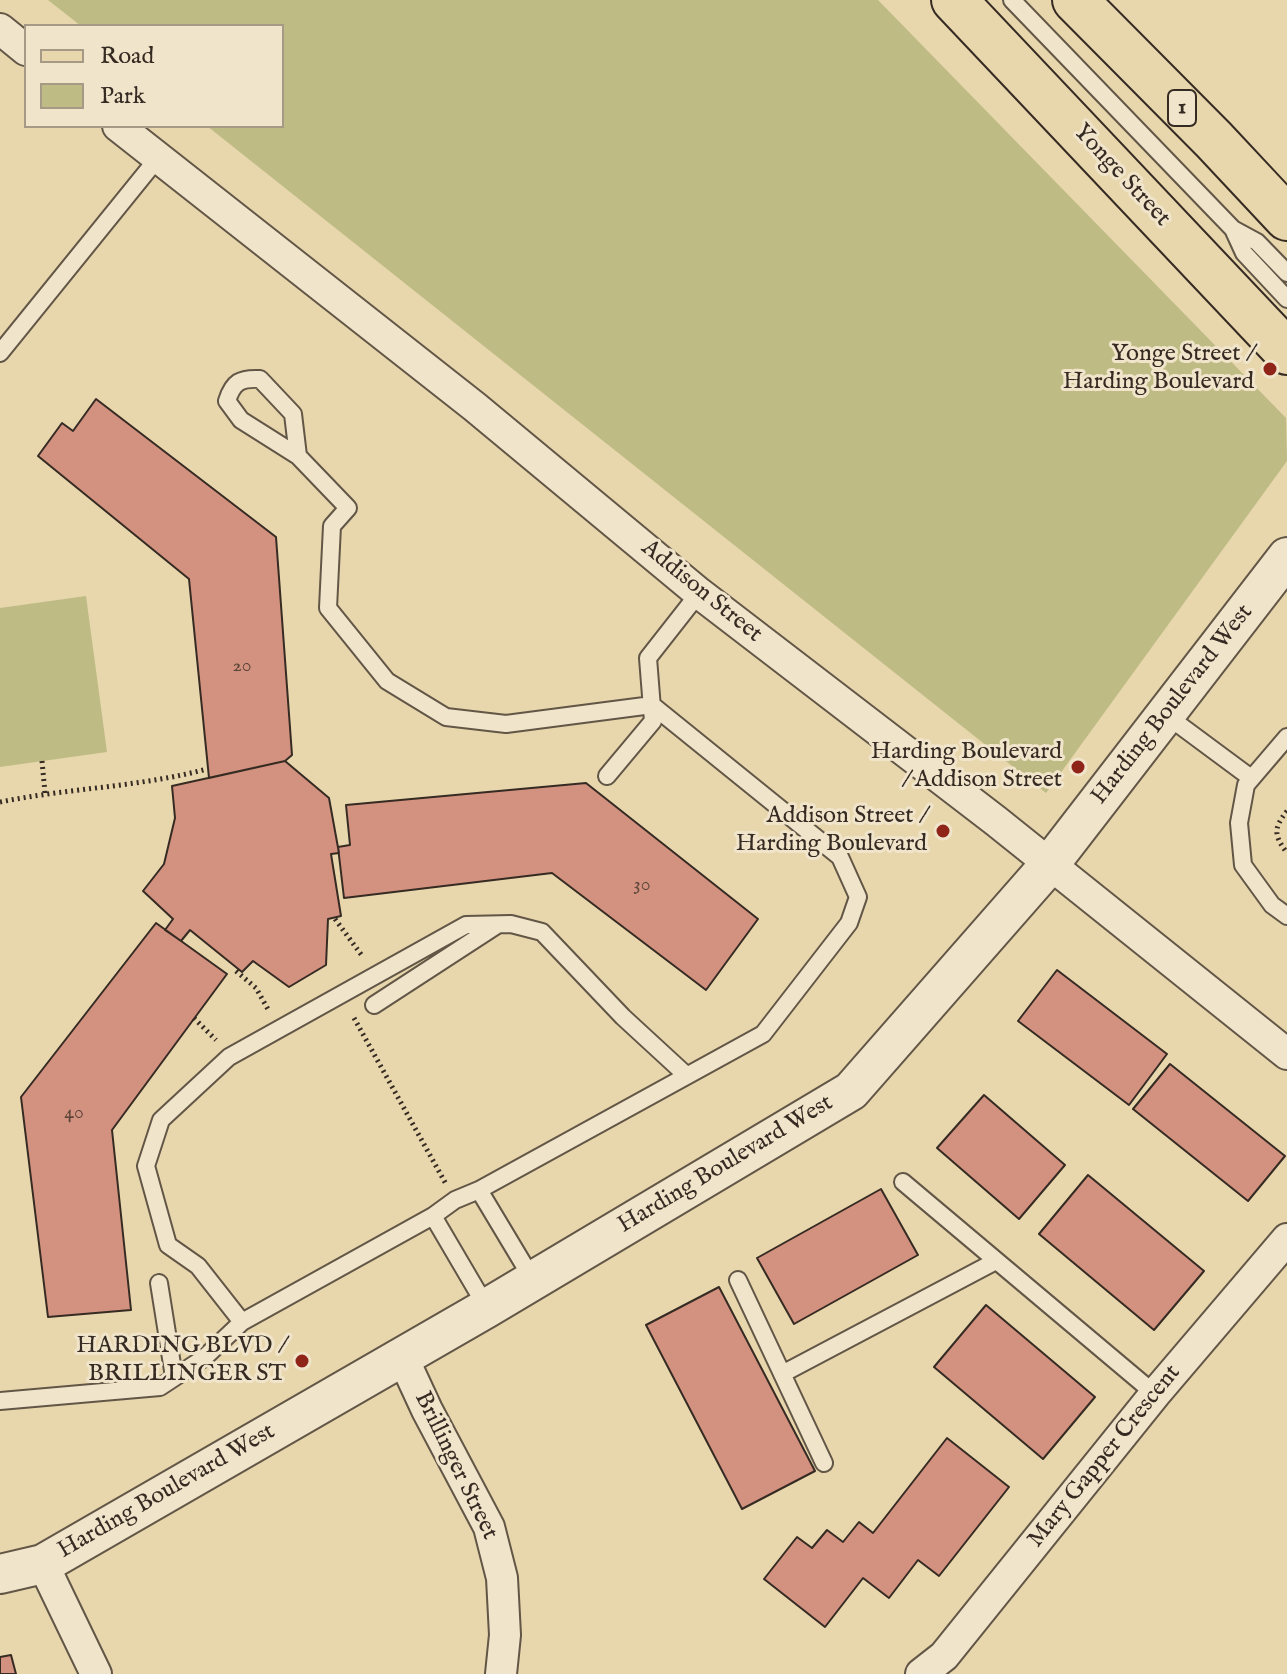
<!DOCTYPE html>
<html>
<head>
<meta charset="utf-8">
<style>
  body { margin:0 }
  #map { position:relative; width:1287px; height:1674px; overflow:hidden; background:#e8d6ad; font-family:"IM FELL English",serif }
  canvas { display:block }
  .legend { position:absolute; left:24px; top:24px; width:260px; height:104px; box-sizing:border-box; background:#f0e4ca; border:2px solid #a69a87; margin:0; padding:10px 14px; list-style:none; font-size:24px; color:#362b23 }
  .legend li { display:flex; align-items:center; gap:16px; height:40px }
  .legend b { width:40px; border:2px solid #a69a87 }
</style>
</head>
<body>
<div id="map">
<canvas width="1287" height="1674"></canvas>
<ul class="legend">
<li><b style="height:10px;background:#e8d6ad"></b>Road</li>
<li><b style="height:22px;background:#bebc84"></b>Park</li>
</ul>
</div>
<script>
const g = document.querySelector('canvas').getContext('2d');
g.lineJoin = 'round';
function fill(path, color) { g.fillStyle = color; g.fill(path, 'evenodd'); }
function stroke(path, color, width, dash) { g.strokeStyle = color; g.lineWidth = width; g.lineCap = dash ? 'butt' : 'round'; g.setLineDash(dash || []); g.stroke(path); }
function drawText(font, color, halo, rows, align = 'center') {
  g.font = font + ' "IM FELL English",serif'; g.lineWidth = 6; g.setLineDash([]); g.textBaseline = 'middle'; g.strokeStyle = halo; g.fillStyle = color; for (const [text, x, y, turn = 0] of rows) {
    g.save(); g.translate(x, y); g.rotate((+turn || 0) * Math.PI / 180); g.textAlign = isNaN(turn) ? turn : align; if (halo) g.strokeText(text, 0, 0); g.fillText(text, 0, 0); g.restore();
  }
}
fill(new Path2D(`
  M48 0H878L1286 418 1287 461 1046 793 207 126H282V26H81Z
  M86 596 107 752 0 767V608Z`), '#bebc84');
const building = new Path2D(`
  M96 399 276 537 292 755 285 761 209 778 189 579 38 456 62 423 73 431Z
  M285 761 329 798 339 853 331 854 341 916 328 919 326 965 289 987 253 961 242 972 190 930 181 941 165 930 173 919 143 891 164 864 175 818 172 786Z
  M586 783 758 919 706 990 552 873 344 898 338 847 350 845 346 805Z
  M156 923 227 974 112 1130 131 1310 48 1317 21 1097Z
  M1057 970 1167 1054 1129 1105 1018 1021Z
  M1170 1064 1285 1156 1248 1201 1133 1109Z
  M984 1095 1065 1165 1019 1219 937 1148Z
  M1088 1175 1204 1271 1154 1330 1039 1234Z
  M881 1189 918 1255 794 1324 757 1258Z
  M719 1287 815 1471 742 1509 646 1325Z
  M986 1305 1095 1397 1043 1459 934 1367Z
  M947 1438 1009 1487 939 1576 918 1560 889 1598 863 1578 825 1627 764 1579 797 1537 812 1548 827 1530 843 1542 859 1522 873 1533Z
  M11 1655 16 1674H0V1657Z`);
fill(building, '#d3927f');
stroke(building, '#362b23', 2);
const service = new Path2D(`
  M1012 0 1233 229 1257 242 1287 273
  M1233 229 1244 253 1287 299
  M0 353 157 159
  M1166 715 1251 778
  M1287 737 1246 785 1239 823 1243 865 1272 905 1287 916
  M607 776 653 721 648 658 699 593
  M374 1005 497 925
  M903 1182 1155 1394
  M479 1190 533 1280
  M433 1216 487 1308
  M738 1280 824 1463
  M159 1283 174 1377
  M242 1322 198 1266 168 1245 146 1166 161 1120 229 1057 466 925 511 924 542 932 623 1017 686 1075
  M782 1374 996 1261
  M0 1401 160 1387 204 1358 242 1322 433 1216 455 1200 479 1190 763 1034 849 923 858 897 840 857 652 705 506 724 446 717 387 681 328 608 332 526 348 508 298 456 293 414 260 379C240 378 233 382 227 401L241 420 298 456`);
const minor = new Path2D(`
  M0 29 26 50
  M118 126 475 407 699 593 996 821 1287 1054
  M402 1356 427 1410 489 1527 502 1578 505 1635 501 1674
  M43 1564 96 1674
  M921 1674 944 1656 1155 1394 1287 1239`);
const tertiary = new Path2D(`
  M0 1574 43 1564 487 1308 851 1091 1050 864 1287 557`);
const primary = new Path2D(`
  M954 0 1287 352
  M1075 0 1214 140 1287 218`);
stroke(service, '#625646', 20);
stroke(minor, '#625646', 34);
stroke(tertiary, '#625646', 42);
stroke(primary, '#362b23', 48);
stroke(new Path2D(`
  M42 761 45 793
  M0 802C69 788 140 787 207 769
  M1287 811C1273 829 1274 835 1287 853
  M335 919 363 957
  M236 971 256 988 269 1011
  M194 1018 216 1040
  M354 1018 446 1184`), '#362b23', 5, [2, 4]);
stroke(service, '#f0e4ca', 16);
stroke(minor, '#f0e4ca', 30);
stroke(tertiary, '#f0e4ca', 38);
stroke(primary, '#e8d6ad', 44);
for (const [x, y, r, color] of [
  [1270,369,8,"#8f2418"],
  [1078,767,8,"#8f2418"],
  [943,831,8,"#8f2418"],
  [302,1361,8,"#8f2418"]
]) { const dot = new Path2D(); dot.arc(x, y, r, 0, 2 * Math.PI); g.fillStyle = color; g.fill(dot); stroke(dot, '#f0e4ca', 3); }
drawText('20px', '#5d453a', null, [
  ["20",242,667],
  ["30",642,886],
  ["40",74,1114]
]);
for (const [x, y, w] of [
  [1182,108,28]
]) { const box = new Path2D(); box.roundRect(x - w / 2, y - 18, w, 36, 6); g.fillStyle = '#f0e4ca'; g.fill(box); stroke(box, '#362b23', 2); }
drawText('bold 22px', '#362b23', null, [
  ["1",1182,108]
]);
drawText('24px', '#362b23', '#f0e4ca', [
  ["Yonge Street",1121,176,47],
  ["Addison Street",701,592,39],
  ["Harding Boulevard West",1173,705,-52],
  ["Harding Boulevard West",726,1165,-31],
  ["Mary Gapper Crescent",1105,1457,-51],
  ["Brillinger Street",455,1466,64],
  ["Harding Boulevard West",167,1492,-30]
]);
drawText('24px', '#362b23', '#f0e4ca', [
  ["Yonge Street /",1254,355],
  ["Harding Boulevard",1254,383],
  ["Harding Boulevard",1062,753],
  ["/ Addison Street",1062,781],
  ["Addison Street /",927,817],
  ["Harding Boulevard",927,845],
  ["HARDING BLVD /",286,1347],
  ["BRILLINGER ST",286,1375]
], 'right');
</script>
</body>
</html>
